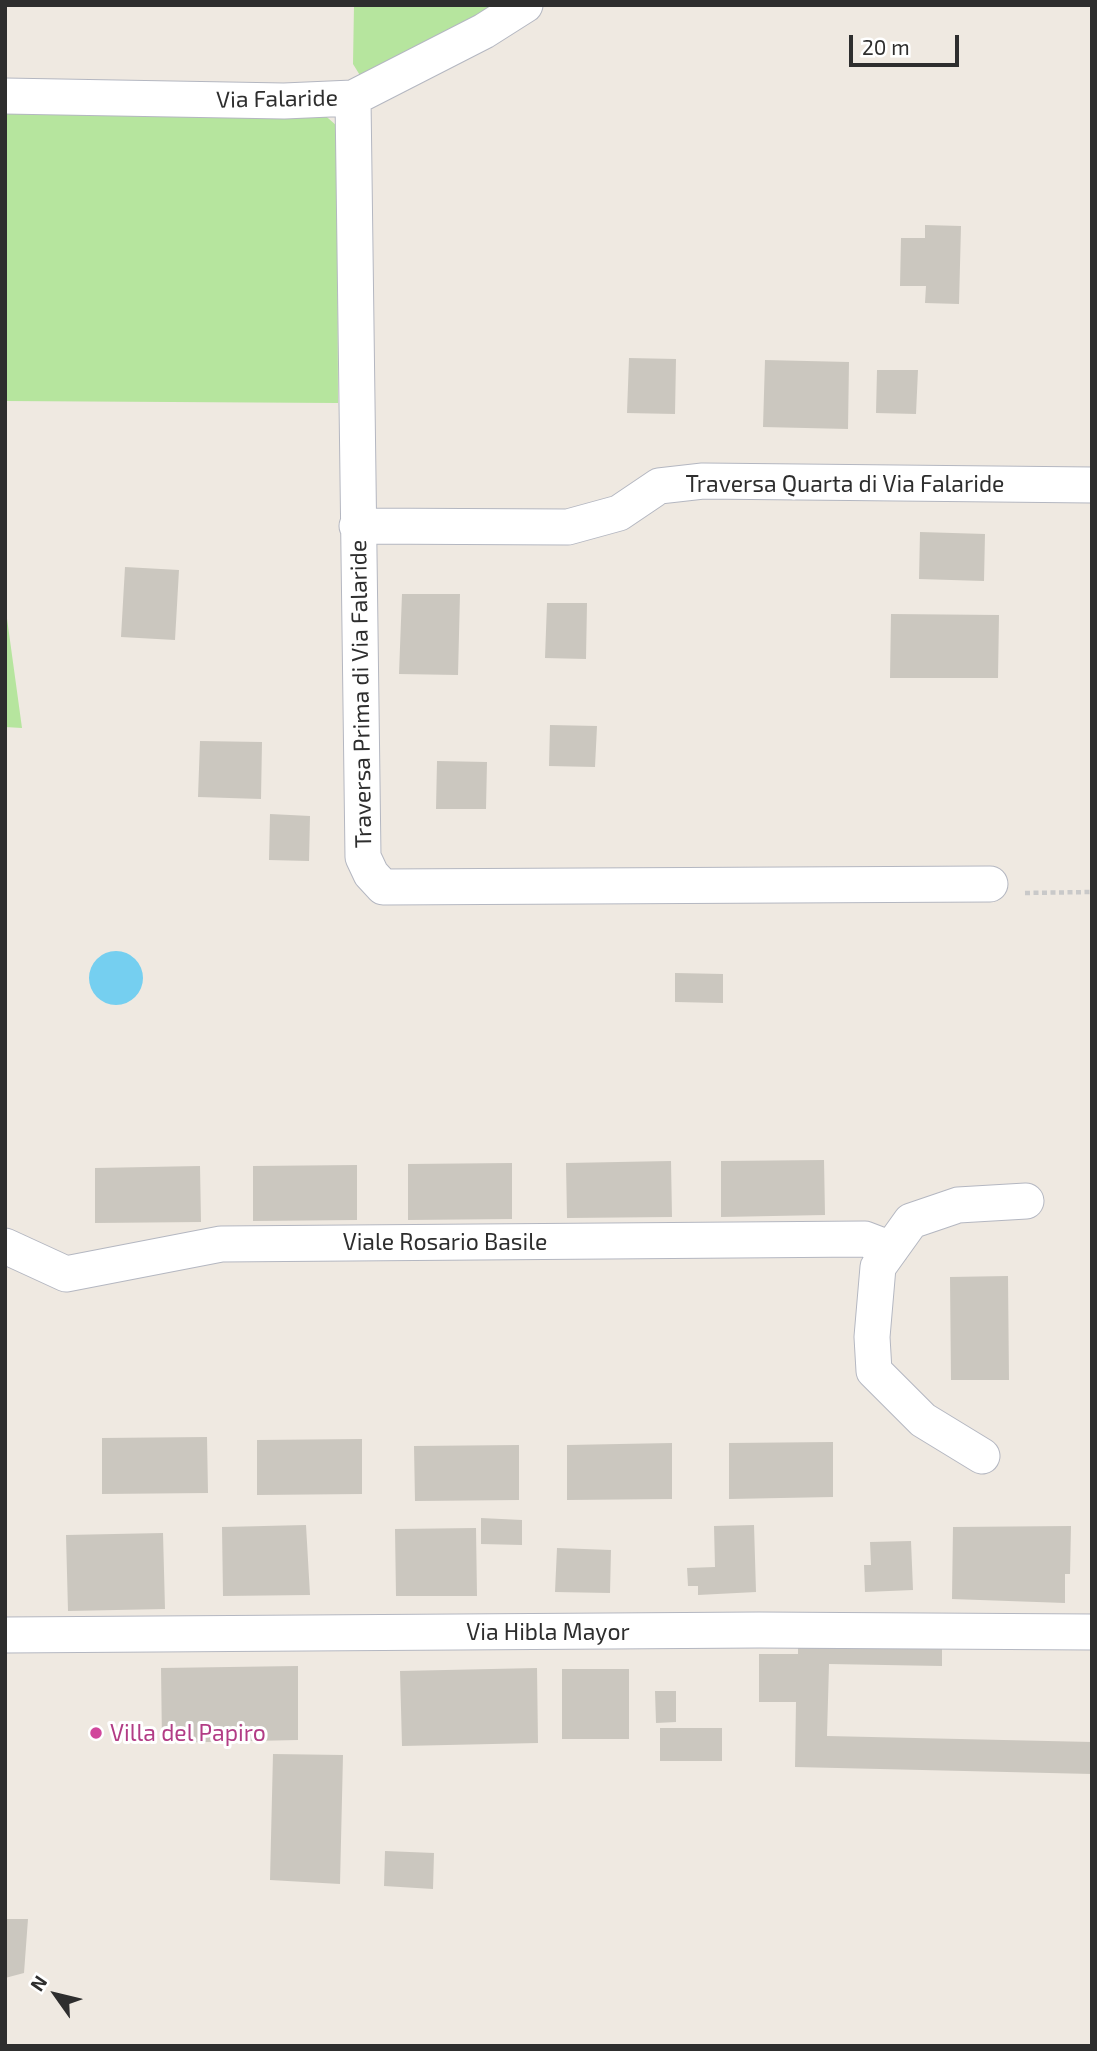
<!DOCTYPE html>
<html>
<head>
<meta charset="utf-8">
<style>
  body { margin:0 }
  #map { position:relative; width:1097px; height:2051px; overflow:hidden; background:#efe9e1; font-family:"Exo 2",sans-serif }
  canvas { display:block }
  .frame { position:absolute; inset:0; border:7px solid #2e2e2e; pointer-events:none }
  .north { position:absolute; left:21px; top:1960px; width:70px; height:70px; -webkit-text-stroke:5px #fff; paint-order:stroke; rotate:304deg; font-size:19px; font-weight:700; line-height:28px; text-align:center; color:#2e2e2e }
  .north::after { content:''; display:block; margin:auto; width:24px; height:32px; background:#2e2e2e; clip-path:polygon(50% 0,100% 100%,50% 72%,0 100%) }
  .scale { position:absolute; left:849px; top:35px; width:110px; height:32px; box-sizing:border-box; border:4px solid #2e2e2e; border-top:0; padding-left:9px; font-size:21px; line-height:24px; white-space:nowrap; color:#2e2e2e; -webkit-text-stroke:5px #fff; paint-order:stroke }
</style>
</head>
<body>
<div id="map">
<canvas width="1097" height="2051"></canvas>
<div class="frame"></div>
<div class="north">N</div>
<div class="scale">20 m</div>
</div>
<script>
const g = document.querySelector('canvas').getContext('2d');
g.lineJoin = 'round';
function fill(path, color) { g.fillStyle = color; g.fill(path, 'evenodd'); }
function stroke(path, color, width, dash) { g.strokeStyle = color; g.lineWidth = width; g.lineCap = dash ? 'butt' : 'round'; g.setLineDash(dash || []); g.stroke(path); }
function drawText(font, color, halo, rows, align = 'center') {
  g.font = font + ' "Exo 2",sans-serif'; g.lineWidth = 6; g.setLineDash([]); g.textBaseline = 'middle'; g.strokeStyle = halo; g.fillStyle = color; for (const [text, x, y, turn = 0] of rows) {
    g.save(); g.translate(x, y); g.rotate((+turn || 0) * Math.PI / 180); g.textAlign = isNaN(turn) ? turn : align; if (halo) g.strokeText(text, 0, 0); g.fillText(text, 0, 0); g.restore();
  }
}
fill(new Path2D(`
  M354 5H496L361 77 353 64Z
  M5 109 320 111 337 126 338 403 5 401Z
  M5 604 22 728 5 727Z`), '#b6e59e');
fill(new Path2D(`
  M89 978a27 27 0 1 1 54 0a27 27 0 1 1-54 0Z`), '#75cff0');
fill(new Path2D(`
  M925 225 961 226 959 304 925 303 926 286H900L901 238H925Z
  M629 358 676 359 675 414 627 413Z
  M765 360 849 362 848 429 763 427Z
  M877 370H918L916 414 876 413Z
  M920 532 985 534 984 581 919 579Z
  M125 567 179 570 175 640 121 637Z
  M402 594H460L458 675 399 674Z
  M547 603H587L586 659 545 658Z
  M891 614 999 615 998 678H890Z
  M550 725 597 726 595 767 549 766Z
  M200 741 262 742 261 799 198 797Z
  M437 761 487 762 486 809H436Z
  M270 814 310 816 309 861 269 860Z
  M675 973 723 974V1003L675 1002Z
  M824 1160 825 1215 721 1217V1161Z
  M671 1161 672 1217 567 1218 566 1163Z
  M512 1163V1219L408 1220V1164Z
  M357 1165V1220L253 1221V1166Z
  M200 1166 201 1222 95 1223V1168Z
  M1008 1276 1009 1380H951L950 1277Z
  M207 1437 208 1493 102 1494V1438Z
  M362 1439V1494L257 1495V1440Z
  M833 1442V1497L729 1499V1443Z
  M672 1443V1499L567 1500V1445Z
  M519 1445V1500L415 1501 414 1446Z
  M481 1518 522 1520V1545L481 1544Z
  M306 1525 310 1595 223 1596 222 1527Z
  M754 1525 756 1592 698 1595V1586H688L687 1568 715 1567 714 1526Z
  M1071 1526 1070 1574H1065V1603L952 1599 953 1527Z
  M476 1528 477 1596H396L395 1529Z
  M163 1533 165 1609 68 1611 66 1535Z
  M911 1541 913 1590 865 1592 864 1565H871L870 1542Z
  M557 1548 611 1550 610 1593 555 1592Z
  M798 1644 942 1647V1666L829 1664 827 1736 1092 1742V1774L795 1767 796 1702H759V1654H798Z
  M298 1666V1740L162 1743 161 1668Z
  M537 1668 538 1743 402 1746 400 1671Z
  M562 1669H629V1739H562Z
  M655 1691H676V1722L656 1723Z
  M660 1728H722V1761H660Z
  M273 1754 343 1755 340 1884 270 1880Z
  M385 1851 434 1853 433 1889 384 1886Z
  M5 1919H28L24 1973 5 1978Z`), '#cbc7bf');
const minor = new Path2D(`
  M5 96 284 101 353 98 484 31 525 5
  M353 98 363 857 371 874 383 887 990 884
  M357 526 568 527 619 513 659 486 703 481 1092 485
  M5 1246 66 1274 221 1244 865 1239 891 1249
  M982 1456 923 1420 874 1371 872 1337 878 1267 911 1221 958 1205 1026 1201
  M5 1635 759 1630 1092 1632`);
stroke(minor, '#b4b7c1', 37);
stroke(new Path2D(`
  M1025 893 1092 892`), '#c9c9c9', 4.5, [5, 3.5]);
stroke(minor, '#fff', 35);
for (const [x, y, r, color] of [
  [96,1733,7,"#d1479c"]
]) { const dot = new Path2D(); dot.arc(x, y, r, 0, 2 * Math.PI); g.fillStyle = color; g.fill(dot); stroke(dot, '#fff', 2.5); }
drawText('23px', '#2e2e2e', '#fff', [
  ["Via Falaride",277,99,-1],
  ["Traversa Quarta di Via Falaride",845,484],
  ["Traversa Prima di Via Falaride",361,694,-91],
  ["Viale Rosario Basile",445,1242],
  ["Via Hibla Mayor",548,1632]
]);
drawText('23px', '#b23c85', '#fff', [
  ["Villa del Papiro",110,1733]
], 'left');
</script>
</body>
</html>
